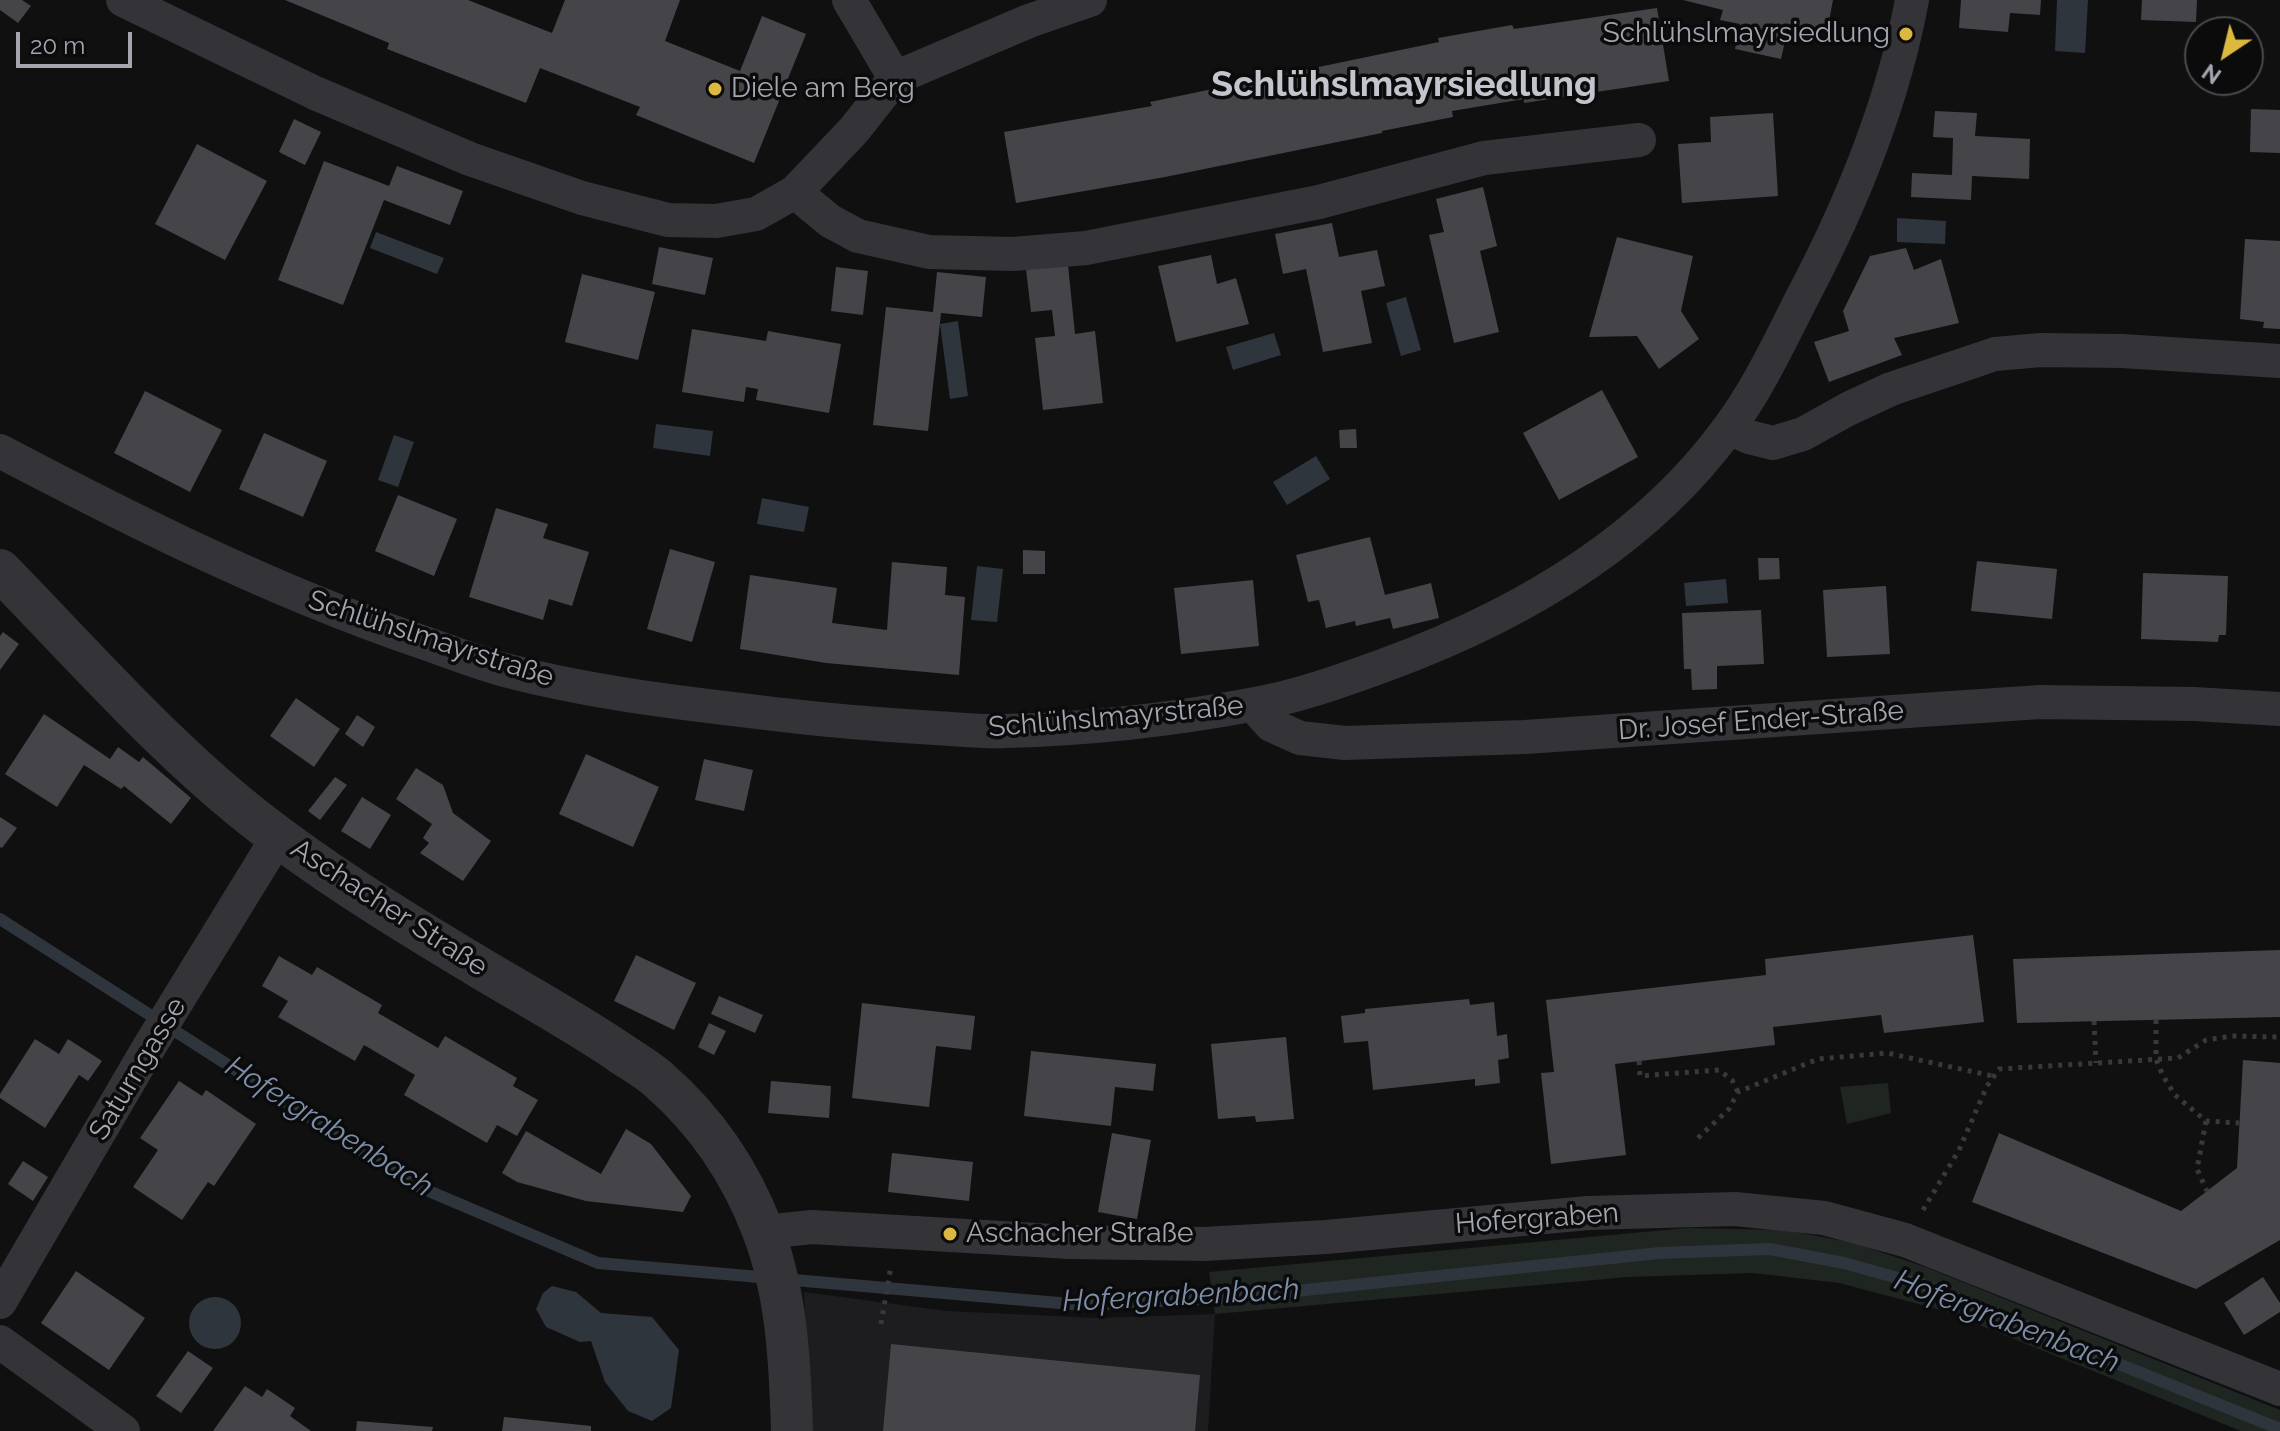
<!DOCTYPE html>
<html>
<head>
<meta charset="utf-8">
<style>
  body { margin:0 }
  #map { position:relative; width:2280px; height:1431px; overflow:hidden; background:#101011; font-family:Raleway,sans-serif }
  canvas { display:block }
  .north { position:absolute; left:2184px; top:16px; width:80px; height:80px; box-sizing:border-box; background:#0b0b0c; border:2px solid #48494e; border-radius:50%; rotate:215deg; font-size:22px; font-weight:700; line-height:32px; text-align:center; color:#a3a6b1 }
  .north::after { content:''; display:block; margin:auto; width:28px; height:36px; background:#dbb93e; clip-path:polygon(50% 0,100% 100%,50% 72%,0 100%) }
  .scale { position:absolute; left:16px; top:32px; width:116px; height:36px; box-sizing:border-box; border:4px solid #a3a6b1; border-top:0; padding-left:10px; font-size:24px; line-height:28px; white-space:nowrap; color:#a3a6b1; -webkit-text-stroke:6px #0b0b0c; paint-order:stroke }
</style>
</head>
<body>
<div id="map">
<canvas width="2280" height="1431"></canvas>
<div class="north">N</div>
<div class="scale">20 m</div>
</div>
<script>
const g = document.querySelector('canvas').getContext('2d');
g.lineJoin = 'round';
function fill(path, color) { g.fillStyle = color; g.fill(path, 'evenodd'); }
function stroke(path, color, width, dash) { g.strokeStyle = color; g.lineWidth = width; g.lineCap = dash ? 'butt' : 'round'; g.setLineDash(dash || []); g.stroke(path); }
function drawText(font, color, halo, rows, align = 'center') {
  g.font = font + ' Raleway,sans-serif'; g.lineWidth = 7; g.setLineDash([]); g.textBaseline = 'middle'; g.strokeStyle = halo; g.fillStyle = color; for (const [text, x, y, turn = 0] of rows) {
    g.save(); g.translate(x, y); g.rotate((+turn || 0) * Math.PI / 180); g.textAlign = isNaN(turn) ? turn : align; if (halo) g.strokeText(text, 0, 0); g.fillText(text, 0, 0); g.restore();
  }
}
fill(new Path2D(`
  M804 1292 947 1311 1098 1318 1215 1314 1208 1431H809Z`), '#1d1c1e');
fill(new Path2D(`
  M1888 1083 1891 1113 1847 1124 1840 1087Z
  M1687 1228 1785 1230 1854 1243 1928 1268 2280 1410V1431H2241L1945 1311 1839 1283 1753 1273 1628 1277 1215 1314 1209 1272Z`), '#1f2520');
fill(new Path2D(`
  M2057 0H2088L2085 53 2055 51Z
  M1897 218 1946 221 1945 244 1897 242Z
  M376 232 444 258 437 274 370 248Z
  M1406 297 1421 350 1401 356 1386 303Z
  M958 321 968 396 950 399 940 324Z
  M1274 333 1281 355 1233 370 1226 347Z
  M656 424 713 431 710 456 653 448Z
  M394 435 414 442 398 487 378 480Z
  M1316 456 1330 479 1287 505 1273 482Z
  M762 498 809 507 804 532 757 524Z
  M977 566 1003 569 997 622 971 620Z
  M1726 579 1728 603 1686 606 1684 583Z
  M552 1286 576 1292 601 1313 652 1317 679 1350 671 1408 652 1421 628 1411 605 1382 591 1341 580 1342 546 1327 536 1309 543 1293Z
  M189 1323a26 26 0 1 1 52 0a26 26 0 1 1-52 0Z`), '#2f353c');
stroke(new Path2D(`
  M0 919 417 1186 598 1263 1082 1305 1239 1297 1659 1253 1770 1249 1844 1263 1923 1285 2280 1429`), '#2f353c', 12);
fill(new Path2D(`
  M0 0H22L31 6 18 23 0 10Z
  M285 0H468L552 33 565 0H680L665 41 740 71 762 16 806 34 754 163 636 115 640 107 540 68 526 103 387 49 389 43Z
  M1683 0H1833L1827 32 1812 29 1810 37 1797 34 1796 43 1785 41 1781 59 1735 49 1740 24 1720 20 1723 10Z
  M1961 0H2041L2040 15 2010 13 2008 32 1959 28Z
  M2142 0H2197L2196 22 2141 20Z
  M1657 8 1669 81 1524 103V99L1452 111 1453 117 1382 131V133L1165 177 1016 203 1004 132 1152 106 1150 102 1439 42 1438 38 1512 25 1514 29Z
  M2251 109 2280 110V153L2250 152Z
  M1935 111 1977 113 1975 136 2030 139 2029 179 1972 176 1971 200 1911 197 1912 173 1952 175 1953 138 1933 137Z
  M1773 113 1778 196 1682 203 1678 144 1711 142 1710 117Z
  M294 119 321 132 305 165 279 152Z
  M197 144 267 181 225 260 155 224Z
  M324 161 389 186 397 166 463 191 450 225 384 200 343 305 278 280Z
  M1483 187 1497 246 1480 251 1499 332 1454 343 1429 235 1444 232 1436 199Z
  M1332 223 1339 257 1377 250 1385 286 1361 291 1372 343 1323 352 1306 269 1283 274 1275 234Z
  M1617 237 1693 256 1681 311 1699 339 1659 369 1637 336 1589 337Z
  M2245 239 2280 241V329L2263 328 2264 322 2240 319Z
  M659 247 713 258 705 295 652 284Z
  M1906 248 1914 270 1941 259 1959 323 1894 338 1902 355 1829 382 1814 342 1849 331 1843 311 1870 256Z
  M1211 255 1217 284 1236 278 1249 324 1176 342 1158 266Z
  M1068 265 1075 334 1095 331 1103 403 1043 410 1035 338 1055 336 1052 310 1031 312 1026 269Z
  M836 267 868 271 863 315 831 311Z
  M937 272 986 277 982 317 941 313 928 431 873 425 886 307 933 312Z
  M582 274 655 292 638 360 565 342Z
  M692 329 766 341 768 331 841 344 829 413 756 400 758 389 746 387 744 402 682 392Z
  M1602 390 1638 457 1559 500 1523 433Z
  M145 391 222 430 190 492 114 453Z
  M1356 429 1357 448H1340L1339 430Z
  M264 433 327 461 303 517 239 489Z
  M398 495 457 519 434 576 375 551Z
  M496 508 548 524 543 538 589 552 572 606 549 599 543 620 469 597Z
  M1370 537 1385 595 1431 583 1439 618 1393 629 1390 618 1356 626 1355 621 1326 628 1319 600 1308 602 1296 555Z
  M670 549 715 562 692 642 647 629Z
  M1023 550 1045 551V574H1023Z
  M1758 558H1779L1780 579 1759 580Z
  M1977 561 2057 569 2052 619 1971 611Z
  M892 562 947 567 945 595 965 597 959 675 826 663 740 649 750 575 837 588 832 623 887 630Z
  M2143 573 2228 576 2226 635H2219L2218 642 2141 639Z
  M1253 580 1259 646 1181 654 1174 588Z
  M1886 586 1890 654 1827 657 1823 590Z
  M1761 610 1764 664 1717 666V689L1692 690 1691 669H1684L1682 613Z
  M3 632 19 644 0 670V636Z
  M296 698 340 729 314 767 270 736Z
  M44 714 110 759 118 747 139 762 143 757 191 798 171 824 124 786 121 789 84 765 57 807 5 774Z
  M357 715 375 727 363 747 345 734Z
  M586 754 659 787 633 847 559 814Z
  M704 759 753 770 744 811 695 800Z
  M416 768 443 785 453 813 491 841 463 881 420 853 429 843 423 838 432 824 396 799Z
  M335 777 347 785 320 820 308 811Z
  M362 797 391 815 370 849 341 831Z
  M0 817 17 828 2 848 0 847Z
  M1973 935 1984 1022 1884 1033 1881 1015 1773 1027 1775 1045 1615 1064 1626 1155 1551 1164 1541 1073 1554 1072 1546 1000 1766 975 1765 959Z
  M2280 950V1017L2017 1023 2013 959Z
  M636 955 696 983 674 1030 614 1001Z
  M279 956 312 975 317 967 382 1005 378 1013 438 1048 445 1036 517 1078 513 1086 538 1100 517 1136 497 1125 487 1143 404 1095 415 1075 364 1045 355 1061 278 1017 288 1001 262 986Z
  M719 996 763 1015 755 1033 711 1014Z
  M1469 999 1470 1005 1494 1002 1497 1036 1507 1034 1509 1058 1498 1060 1500 1083 1475 1086V1079L1373 1090 1368 1041 1344 1043 1341 1016 1365 1013V1009Z
  M862 1003 975 1016 971 1050 936 1046 929 1107 852 1098Z
  M709 1023 726 1031 714 1055 698 1047Z
  M1286 1037 1294 1119 1256 1122 1255 1116 1218 1119 1211 1044Z
  M35 1039 59 1054 68 1039 102 1061 88 1081 79 1075 45 1128 0 1098V1094Z
  M1031 1051 1156 1064 1153 1091 1115 1087 1111 1126 1024 1116Z
  M2243 1060 2280 1063V1240L2196 1289 1972 1202 1999 1133 2181 1211 2237 1168Z
  M179 1081 202 1096 206 1090 256 1124 214 1186 208 1182 182 1220 133 1187 158 1150 140 1138Z
  M771 1081 831 1086 829 1118 768 1113Z
  M626 1129 651 1144 691 1196 683 1212 586 1201 517 1182 502 1173 526 1131 601 1174Z
  M1112 1133 1151 1140 1137 1219 1098 1212Z
  M892 1153 973 1162 969 1201 888 1192Z
  M23 1161 48 1177 33 1201 8 1184Z
  M76 1271 145 1318 109 1370 41 1323Z
  M2263 1277 2280 1303V1312L2244 1335 2224 1303Z
  M891 1344 1200 1375 1195 1431H883Z
  M188 1351 213 1368 181 1413 156 1396Z
  M245 1386 262 1397 267 1389 295 1408 290 1416 311 1431H213Z
  M504 1417 591 1426V1431H502Z
  M357 1421 433 1427 432 1431H356Z`), '#454549');
stroke(new Path2D(`
  M2156 1020V1059L2163 1076 2175 1095 2206 1121 2239 1123
  M2094 1021 2096 1063
  M1639 1061 1640 1076 1719 1070 1732 1080 1738 1092
  M2206 1121 2197 1169 2207 1191
  M1698 1138 1729 1109 1738 1092 1818 1059 1887 1053 1993 1076
  M1923 1210 1959 1150 1987 1086 1999 1069 2178 1058 2206 1040 2232 1036 2280 1037
  M881 1324 891 1266`), '#38393d', 5, [4, 6]);
stroke(new Path2D(`
  M123 0 315 93 470 159 582 198 668 220 716 221 756 214 795 192 854 130 895 78 1029 21 1090 0
  M849 0 895 78
  M795 192 830 221 858 236 929 252 1013 254 1086 248 1319 202 1484 158 1639 140
  M1729 428 1749 437 1773 443 1803 434 1848 409 1891 389 1995 354 2041 350 2122 351 2280 361
  M0 451C135 522 271 590 416 640 446 650 475 662 505 670 596 694 690 704 783 715 834 721 884 725 935 728 958 729 982 732 1005 731 1086 729 1170 720 1250 705 1297 697 1341 681 1385 665 1516 617 1644 544 1728 429 1758 389 1780 341 1803 296 1851 205 1893 102 1912 0
  M1253 705 1271 725 1300 738 1345 743 1525 737 2040 702 2194 704 2280 709
  M764 1232 812 1227 1070 1242 1204 1244 1326 1237 1588 1213 1735 1209 1824 1218 1905 1240 2280 1389
  M0 1302 149 1047 278 837
  M0 1342 123 1431`), '#343438', 34);
stroke(new Path2D(`
  M0 570C88 660 179 765 280 838 346 887 417 930 487 972 531 998 576 1023 619 1052 632 1061 647 1069 659 1080 706 1121 741 1173 763 1231 787 1294 790 1364 792 1431`), '#343438', 42);
for (const [x, y, r, color] of [
  [1906,34,8,"#dbb93e"],
  [715,89,8,"#dbb93e"],
  [950,1234,8,"#dbb93e"]
]) { const dot = new Path2D(); dot.arc(x, y, r, 0, 2 * Math.PI); g.fillStyle = color; g.fill(dot); stroke(dot, '#0b0b0c', 3); }
drawText('28px', '#a3a6b1', '#0b0b0c', [
  ["Schlühslmayrsiedlung",1890,34,"right"],
  ["Diele am Berg",731,89],
  ["Aschacher Straße",966,1234]
], 'left');
drawText('28px', '#a3a6b1', '#0b0b0c', [
  ["Schlühslmayrstraße",431,639,18],
  ["Schlühslmayrstraße",1116,717,-5],
  ["Dr. Josef Ender-Straße",1761,721,-4],
  ["Aschacher Straße",389,908,33],
  ["Saturngasse",138,1069,-59],
  ["Hofergraben",1537,1219,-4]
]);
drawText('italic 30px', '#7d8fa8', '#0b0b0c', [
  ["Hofergrabenbach",329,1127,32],
  ["Hofergrabenbach",1181,1296,-3],
  ["Hofergrabenbach",2007,1322,21]
]);
drawText('bold 36px', '#c3c5cd', '#0b0b0c', [
  ["Schlühslmayrsiedlung",1404,85]
]);
</script>
</body>
</html>
